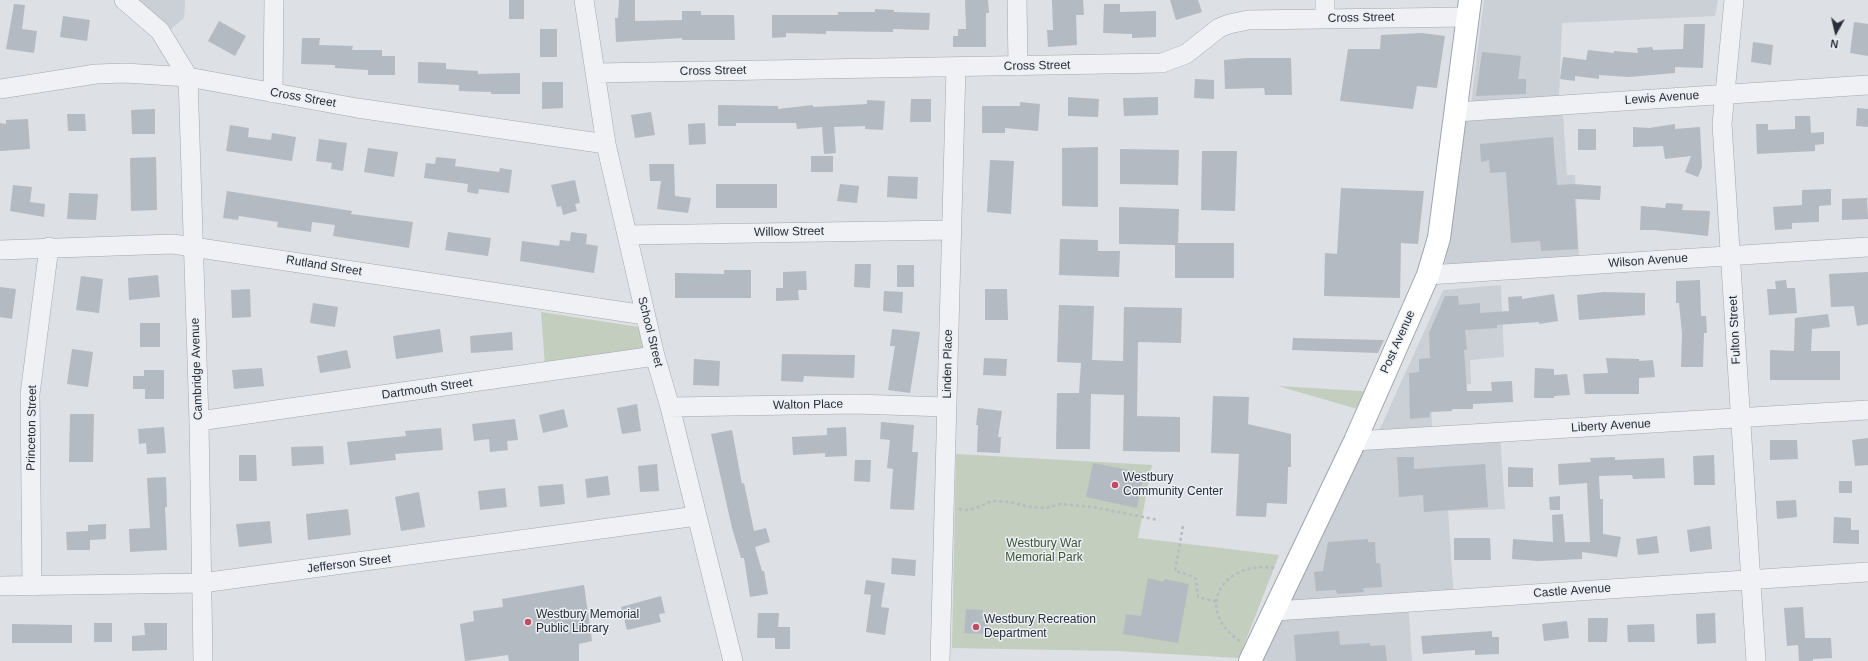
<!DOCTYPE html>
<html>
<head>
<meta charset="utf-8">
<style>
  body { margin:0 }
  #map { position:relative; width:1868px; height:661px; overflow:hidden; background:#dde0e5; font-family:Arial,sans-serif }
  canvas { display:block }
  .north { position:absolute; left:1816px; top:12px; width:40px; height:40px; -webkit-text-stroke:3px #eceff3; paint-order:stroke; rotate:188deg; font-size:11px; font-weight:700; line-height:16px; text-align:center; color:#282f3a }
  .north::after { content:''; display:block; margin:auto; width:14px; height:18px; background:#282f3a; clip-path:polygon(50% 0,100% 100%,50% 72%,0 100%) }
</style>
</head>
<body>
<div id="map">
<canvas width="1868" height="661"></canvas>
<div class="north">N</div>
</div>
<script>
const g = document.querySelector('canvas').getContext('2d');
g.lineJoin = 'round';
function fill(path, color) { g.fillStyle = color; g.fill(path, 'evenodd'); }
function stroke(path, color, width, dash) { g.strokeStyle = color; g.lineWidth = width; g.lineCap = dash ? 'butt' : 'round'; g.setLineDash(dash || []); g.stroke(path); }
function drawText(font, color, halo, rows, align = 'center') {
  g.font = font + ' Arial,sans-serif'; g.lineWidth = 3; g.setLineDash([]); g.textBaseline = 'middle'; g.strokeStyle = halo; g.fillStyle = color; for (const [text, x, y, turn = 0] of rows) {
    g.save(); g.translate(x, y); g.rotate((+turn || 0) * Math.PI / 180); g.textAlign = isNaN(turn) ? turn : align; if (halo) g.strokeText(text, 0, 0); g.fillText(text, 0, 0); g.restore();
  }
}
fill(new Path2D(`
  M124 0H185L184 18 170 30Z
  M1484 0H1718L1715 16 1562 23 1559 96 1471 103Z
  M1563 114 1567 175H1575L1579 259 1445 265 1465 120Z
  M1501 285 1504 357 1470 360 1471 384 1431 388 1432 428 1379 431 1443 290Z
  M1500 433 1505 509 1448 511 1454 599 1408 602 1412 661H1250L1355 441Z`), '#cbcfd6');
fill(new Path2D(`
  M541 312 639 327 646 352 545 366Z
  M1278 386 1377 392 1368 412Z
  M956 454 1152 465 1138 538 1279 555 1239 658 1116 651 952 648Z`), '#c3cebe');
fill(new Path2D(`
  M509 0H524V19H509Z
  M619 0H635V21L682 20V11H701V15H734L735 40H682V38L616 42 615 18H618Z
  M965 0H988L989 13H986V47H953V36H958V29H966Z
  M1052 0H1083L1084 15H1076L1077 45 1048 47 1047 30H1053Z
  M1170 0H1198L1202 12 1176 20Z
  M14 4 25 5 22 29 37 31 34 53 6 49Z
  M1104 4H1120V12L1156 11V37L1132 38V34L1103 33Z
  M875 9 894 10V12L930 13 929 30 893 29V32L826 31V34L786 33V37L772 38V15H838V12H875Z
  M63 16 90 20 87 41 60 37Z
  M219 21 246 36 235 56 208 41Z
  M1854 22 1868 24V56L1850 53Z
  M1684 24H1705L1703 68 1675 67V73L1629 77 1599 75V79L1575 76V81L1560 79 1563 57 1586 60 1588 50 1614 53V51L1638 53 1637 48 1652 47 1653 50 1683 49Z
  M540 29H557V57H540Z
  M1422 33 1445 36 1437 88 1417 86 1413 109 1340 101 1348 49H1380L1381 35Z
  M302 38H320L319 45 353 46 352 50H382V56H395V75H368V70L335 68V65L301 64Z
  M1753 42 1773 45 1771 65 1751 62Z
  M1482 52 1521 56 1518 79H1526V94L1476 96Z
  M1246 58H1291L1292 95H1265L1264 88 1225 89 1224 60Z
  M418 62 446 63V69L478 71V74L520 73V94H491V92L459 91V85L418 83Z
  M1195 79 1214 80V99L1194 98Z
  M542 82H563V108L542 109Z
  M1068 97 1099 99 1098 117 1068 116Z
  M1158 97V115L1124 116 1123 98Z
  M911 99H931V122H910Z
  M867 100 885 101 883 130 865 129V126L834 127 836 153 824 154 822 127 797 129 796 123H736V126H718V105L778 106V109L813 105V107L867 104Z
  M1020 102 1040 104 1038 131 1005 128V133H982V106H1020Z
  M1857 108 1868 109V127L1856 126Z
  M155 109V134H132L131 110Z
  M651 112 655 135 635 138 631 115Z
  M67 114H85L86 131H68Z
  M1795 116H1810L1811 133 1824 132V144L1815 145V151L1757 154 1756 124H1768V130L1795 129Z
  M28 119 30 149 0 151V123L6 124V120Z
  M705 123 706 144 689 145 688 124Z
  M1675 124V129L1700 127 1702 167 1698 177 1685 172 1691 156 1665 159 1663 146 1633 147V127L1649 128Z
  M230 125 249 128 248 137 271 140 272 133 296 137 292 161 226 151Z
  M1578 129H1596V150H1578Z
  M1553 137 1557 185 1574 184 1601 186 1600 200 1575 199 1578 249 1541 251 1540 241 1511 243 1506 172 1490 173 1489 160 1481 162 1480 144Z
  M319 139 347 143 343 171 331 169 332 163 316 161Z
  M1098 147V207L1062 206V148Z
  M368 148 398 152 394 177 364 172Z
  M1120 149 1179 150 1178 185 1120 184Z
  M1202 151H1237L1235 211 1201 210Z
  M811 156H833V172H811Z
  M156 157 157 210 131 211 130 158Z
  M436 157 456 159 455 166 499 172 500 168 512 170 509 193 479 189 478 194 467 192 468 184 424 178 426 163 435 164Z
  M990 160 1014 161 1011 214 987 212Z
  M649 164H674L675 196 691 198 688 213 657 209 661 181H650Z
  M888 176 918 177 917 199 887 197Z
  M575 180 580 203 575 204 577 211 563 215 561 206 557 207 551 185Z
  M716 184H777V208H716Z
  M840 184 859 186 857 203 837 201Z
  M13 185 32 187 30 202 45 204 44 217 10 211Z
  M1341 188 1424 191 1418 244 1401 243 1400 298 1324 296 1325 253 1337 254Z
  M1831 189V205L1819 206V222L1792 223V229L1775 230 1773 207 1802 205V190Z
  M227 191 352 211 351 214 413 222 409 248 333 236 335 225 312 222 311 232 277 227 278 222 239 216 238 220 223 218Z
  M69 193 98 194 96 220 67 219Z
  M1867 198 1868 219 1842 220V199Z
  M1666 203 1683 204 1682 210 1710 211 1708 236 1654 230H1640L1641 206 1665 208Z
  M1119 207 1179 209 1178 243H1234V278H1175V245L1119 244Z
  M448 232 491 238 488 256 445 250Z
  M571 232 587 234 586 244 598 246 594 273 520 261 522 241 559 246 560 240 570 241Z
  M1060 239 1098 240V251H1120L1119 277 1059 275Z
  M855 264H871L870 288 854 287Z
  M897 265H914V287H897Z
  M724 270H751V298H675V273L724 274Z
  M806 271 807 290H798L799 300 776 301V288H783V272Z
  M1868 272V324L1857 326 1854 306 1831 307 1829 274Z
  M158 275 160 297 129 300 128 278Z
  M81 276 103 279 99 313 76 310Z
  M1700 280 1701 316H1706L1707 333H1704L1703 367H1681L1682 334 1679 303H1676V281Z
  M1786 280 1787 288H1795L1797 313 1769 315 1767 289H1776L1775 281Z
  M0 287 16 289 12 319 0 317Z
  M250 289 251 317 232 318 231 290Z
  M985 289H1007L1008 320H985Z
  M884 291 903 292 902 313 883 311Z
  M1604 292 1645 293V315L1579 320 1577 295Z
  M1554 294 1558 321 1539 324V322L1497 325V328L1465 330 1467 350H1464L1467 391H1492L1491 382 1512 381 1513 402 1473 404V409H1452V411L1430 412V417L1410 419 1409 373 1419 372V359L1430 358 1429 333 1445 296H1458L1459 305 1480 303V313L1509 311 1508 297 1522 296V299Z
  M313 303 338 307 335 327 310 323Z
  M1059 305 1094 306 1092 360 1123 361 1124 307 1182 308 1181 343 1138 342 1137 416 1180 417V452L1123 451 1124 395 1091 394 1090 449H1056L1057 393H1079L1081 363 1057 362Z
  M1828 314 1830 327 1812 329 1811 351H1840V380H1770V350L1794 351 1795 318Z
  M140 323H160V347H140Z
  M440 329 443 352 396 359 393 336Z
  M892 329 920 332 910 393 888 390 895 346H890Z
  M512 332 513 350 471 353 470 336Z
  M1293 338 1384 340 1378 353 1292 350Z
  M72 349 93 352 88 387 67 384Z
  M347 350 351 368 320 373 317 356Z
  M782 354 855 355 854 378 804 376 803 382 781 381Z
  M984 358 1007 359 1006 376 983 375Z
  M1606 358 1639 359V361L1653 360 1655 377 1639 378V394H1585L1583 374 1608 373Z
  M694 359 720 361 719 386 693 385Z
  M262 368 264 386 234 389 232 370Z
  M1535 368 1554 369V375L1567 374 1570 395 1554 396V398H1534Z
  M144 370H164V399H145V389H133V376H144Z
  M1213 396 1249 397 1248 424 1291 434V467H1288L1287 504 1267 503 1266 517 1236 516 1239 454 1211 453Z
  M637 404 641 431 622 434 617 408Z
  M978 408 1002 411 998 437H1001L1000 453 977 452 978 425H976Z
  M564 409 568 427 543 433 539 415Z
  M70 414H94L93 462H69Z
  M515 419 518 440 507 441 508 450 490 452 489 439 474 441 472 424Z
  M881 422 914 425 912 452H918L914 510 890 509 893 469 887 468 890 440 880 439Z
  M164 427 166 453 147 454 146 443 139 444 138 429Z
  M846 427 847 456 825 457V453L793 455 792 437 827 435V428Z
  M441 428 443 450 395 454 396 460 350 465 347 442 406 436 405 431Z
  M732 430 742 484 744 483 754 531 766 528 770 542 755 547 762 571H764L768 594 750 597 744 558H741L732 528 711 434Z
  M1868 438V465L1855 466 1852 440Z
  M1770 440H1797L1798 459 1770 460Z
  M323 446 324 464 292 466 291 447Z
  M239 455H256L257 481H239Z
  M1714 455 1715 485H1694L1693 456Z
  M1397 457H1414V469L1485 464 1488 507 1424 512 1423 495 1399 497Z
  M1615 457V460L1664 458 1665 478 1633 479 1632 475 1599 476 1600 499H1603V534L1621 537 1617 557 1582 552V559L1538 561 1512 559 1513 539 1553 542 1552 515 1563 514 1565 542H1590L1587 483 1559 485 1558 464 1591 462 1590 458Z
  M855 460H871L870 482 854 481Z
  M1093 463 1144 473 1137 508 1086 497Z
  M657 464 659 491 640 492 638 466Z
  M1508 467 1533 468V487H1508Z
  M608 476 610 495 587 498 585 479Z
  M166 477 167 507H165L167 550 130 552 129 529 150 528 147 478Z
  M1839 481H1852V493H1839Z
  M563 484 565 504 540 507 538 486Z
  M505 488 507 507 480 510 478 491Z
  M419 492 425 527 401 531 395 497Z
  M1560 496V510H1550L1549 497Z
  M1796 500 1797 517 1777 519 1776 501Z
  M348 509 351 535 308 540 306 514Z
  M1834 517 1851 518V530H1859V544L1833 543Z
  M270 521 272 543 239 547 236 524Z
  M106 524V539L90 540V550H67L66 532 88 531V525Z
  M1710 526 1712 549 1690 552 1687 530Z
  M1657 536 1659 553 1638 555 1636 539Z
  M1454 538H1490L1491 560H1454Z
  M1368 539V542H1375L1376 563H1380L1382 587 1363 588 1364 592 1337 594 1336 590 1316 591 1314 572 1323 571 1328 542Z
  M892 558 916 560 915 576 891 574Z
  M1148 578 1164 582V579L1189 584 1178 643 1123 634 1126 614 1141 616Z
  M866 580 885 583 881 607 889 608 885 635 866 632 871 595 864 594Z
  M584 585 592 641 579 644V661H509L508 655 465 661 460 624 474 621 473 611 503 607 502 599Z
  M661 596 665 613 659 614 661 622 627 630 621 607Z
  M1803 607 1805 638H1831L1832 658 1813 659V661H1799L1798 645 1787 646 1784 608Z
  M966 609 983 610 982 621H988L987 634 964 633Z
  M758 613H779L778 627H790V649H775V638H757Z
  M1715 613 1716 643 1697 644 1696 614Z
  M1588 618H1608L1607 642H1588Z
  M1567 621 1569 638 1544 641 1542 624Z
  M94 623H112V642H94Z
  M144 623H167V650L132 651V636L145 635Z
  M12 624 72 625V643H12Z
  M1654 624 1655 642H1628L1627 625Z
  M1339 631 1340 645 1370 643V646L1385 645 1387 661H1296L1294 635Z
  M1492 631V637H1499V654L1475 655V650L1423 654 1421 636Z`), '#b4bac1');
const minor = new Path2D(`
  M124 0 160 31 188 77 199 421 203 661
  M584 0 606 144 655 356 670 407 733 661
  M1017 0 1018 66
  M1734 0 1722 124 1756 661
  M1325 19V0
  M595 73 1162 63 1186 54 1219 28 1229 24 1248 20 1468 17
  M0 89 96 74 125 73 188 77 357 108 606 144
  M273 93 274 0
  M1456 112 1868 85
  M627 235 951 230
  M0 250 173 244 645 315
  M1428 275 1868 247
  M670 407 856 404 946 407
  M199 421 655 356
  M1355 441 1868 410
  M0 586 202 583 697 516
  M32 586 30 394 49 247
  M1275 611 1868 572
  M940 661 956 68`);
const major = new Path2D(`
  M1250 661 1355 441 1428 275 1439 238 1470 0`);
stroke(minor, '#a3a7ae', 20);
stroke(major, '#9da5af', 24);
stroke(new Path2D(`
  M959 509 966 510 976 508 992 501 1010 502 1030 507 1046 508 1060 504 1093 507 1158 520
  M1183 526 1175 571 1189 575 1196 579 1198 597 1218 602
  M1240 641C1192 609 1223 560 1275 568`), '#b7bbc0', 2.5, [3, 3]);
stroke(minor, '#eff1f4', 19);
stroke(major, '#fff', 22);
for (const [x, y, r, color] of [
  [1115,485,4,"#bf4c62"],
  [528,622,4,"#bf4c62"],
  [976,627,4,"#bf4c62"]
]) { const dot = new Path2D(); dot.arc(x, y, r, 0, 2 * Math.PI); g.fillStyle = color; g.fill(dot); stroke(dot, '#eceff3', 1.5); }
drawText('12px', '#282f3a', '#eceff3', [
  ["Cross Street",1361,18,-1],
  ["Cross Street",1037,66,-1],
  ["Cross Street",713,71,-1],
  ["Cross Street",303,98,10],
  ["Lewis Avenue",1662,98,-4],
  ["Willow Street",789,232,-1],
  ["Wilson Avenue",1648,261,-4],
  ["Rutland Street",324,266,9],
  ["Fulton Street",1735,330,-93],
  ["School Street",650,332,76],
  ["Post Avenue",1398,342,-66],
  ["Linden Place",948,364,-89],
  ["Cambridge Avenue",197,369,-92],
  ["Dartmouth Street",427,389,-8],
  ["Walton Place",808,405,-1],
  ["Liberty Avenue",1611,426,-3],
  ["Princeton Street",32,428,-89],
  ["Jefferson Street",349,564,-7],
  ["Castle Avenue",1572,591,-4]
]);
drawText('12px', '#282f3a', '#eceff3', [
  ["Westbury",1123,478],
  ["Community Center",1123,492],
  ["Westbury Memorial",536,615],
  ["Public Library",536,629],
  ["Westbury Recreation",984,620],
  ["Department",984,634]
], 'left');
drawText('12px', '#3d5436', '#eceff3', [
  ["Westbury War",1044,544],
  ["Memorial Park",1044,558]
]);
</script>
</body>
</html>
